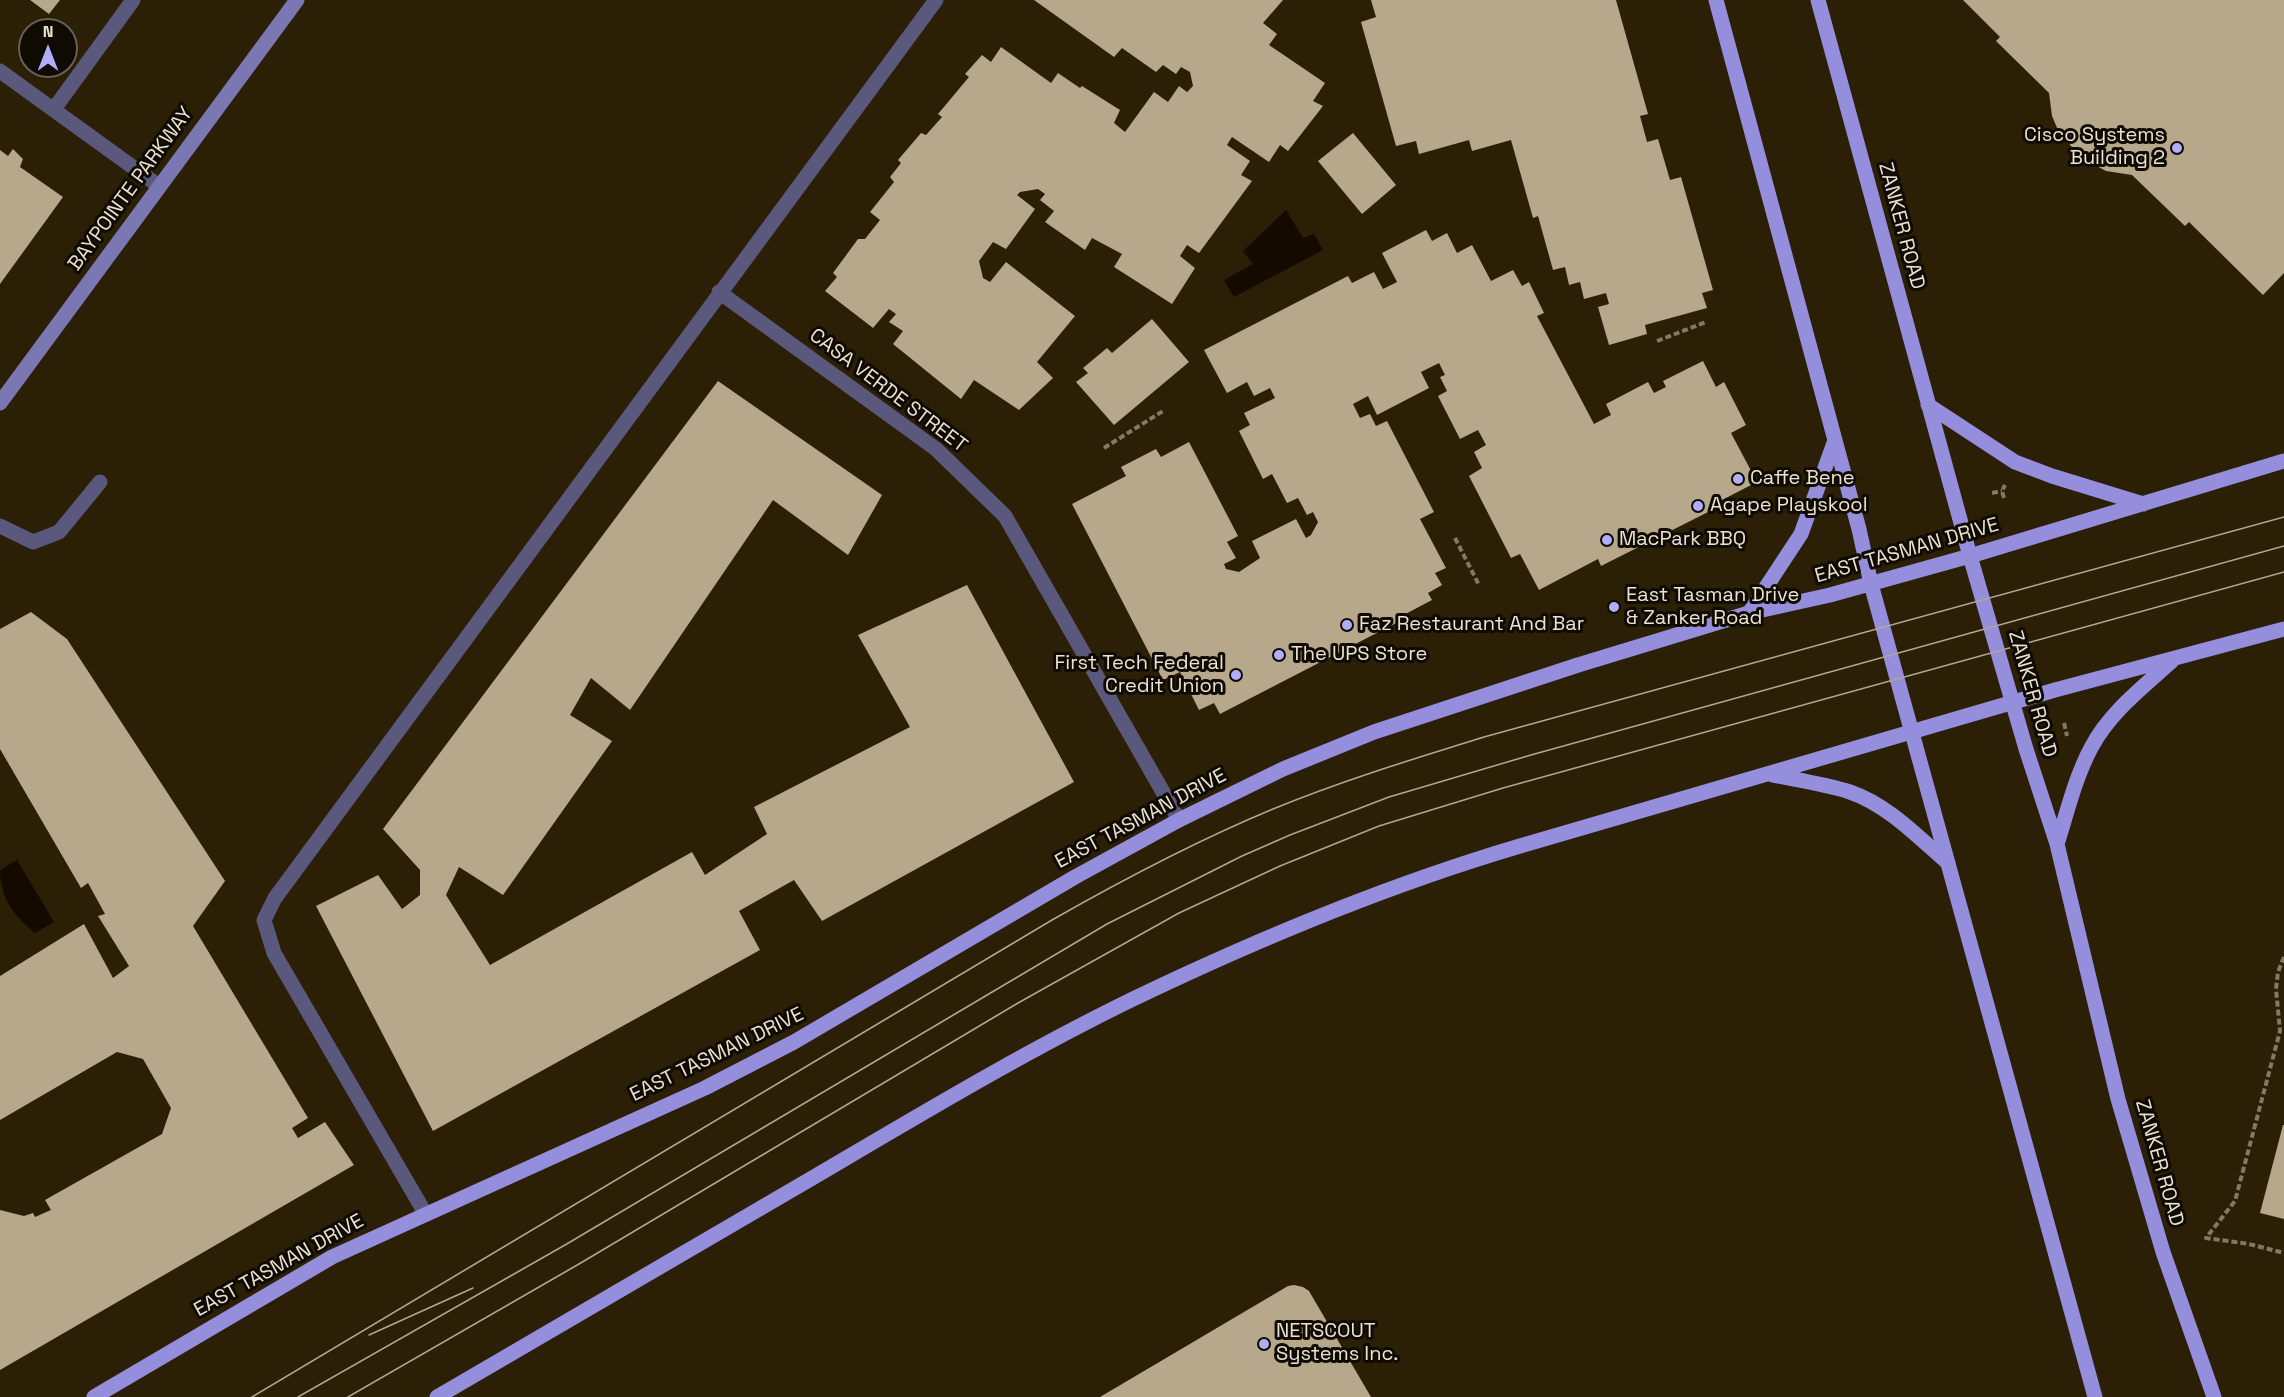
<!DOCTYPE html>
<html>
<head>
<meta charset="utf-8">
<style>
  body { margin:0 }
  #map { position:relative; width:2284px; height:1397px; overflow:hidden; background:#2b1f06; font-family:"Space Grotesk",sans-serif }
  canvas { display:block }
  .north { position:absolute; left:18px; top:18px; width:60px; height:60px; box-sizing:border-box; background:#0f0a02; border:2px solid #676056; border-radius:50%; rotate:0deg; font-size:16px; font-weight:700; line-height:24px; text-align:center; color:#eae2d4 }
  .north::after { content:''; display:block; margin:auto; width:21px; height:27px; background:#b2adf9; clip-path:polygon(50% 0,100% 100%,50% 72%,0 100%) }
</style>
</head>
<body>
<div id="map">
<canvas width="2284" height="1397"></canvas>
<div class="north">N</div>
</div>
<script>
const g = document.querySelector('canvas').getContext('2d');
g.lineJoin = 'round';
function fill(path, color) { g.fillStyle = color; g.fill(path, 'evenodd'); }
function stroke(path, color, width, dash) { g.strokeStyle = color; g.lineWidth = width; g.lineCap = dash ? 'butt' : 'round'; g.setLineDash(dash || []); g.stroke(path); }
function drawText(font, color, halo, rows, align = 'center') {
  g.font = font + ' "Space Grotesk",sans-serif'; g.lineWidth = 6; g.setLineDash([]); g.textBaseline = 'middle'; g.strokeStyle = halo; g.fillStyle = color; for (const [text, x, y, turn = 0] of rows) {
    g.save(); g.translate(x, y); g.rotate((+turn || 0) * Math.PI / 180); g.textAlign = isNaN(turn) ? turn : align; if (halo) g.strokeText(text, 0, 0); g.fillText(text, 0, 0); g.restore();
  }
}
fill(new Path2D(`
  M1286 210 1303 238 1314 234 1323 250 1234 297 1224 280 1253 264 1243 251Z
  M17 860 54 922 35 933C14 916 0 898 0 870Z`), '#150a00');
fill(new Path2D(`
  M30 0H60L49 14Z
  M1034 0H1283L1263 23 1277 34 1269 45 1325 83 1313 101 1323 106 1288 151 1280 145 1269 162 1232 137 1227 145 1250 161 1241 175 1252 181 1199 253 1187 245 1180 256 1195 268 1172 304 1114 267 1122 254 1092 238 1085 250 1045 222 1054 211 1040 200 1045 194 1038 189 1020 192 1017 195 1035 209 1006 249 993 242 979 261 983 278 990 282 1006 262 1075 316 1037 362 1053 378 1019 410 974 380 961 399 893 344 903 331 889 322 896 314 889 309 873 328 825 291 837 277 833 273 858 239H865L880 220 870 212 894 182 890 177 901 163 898 160 921 133 926 135 942 117 938 114 969 77 965 74 982 55 991 62 1001 47 1051 83 1058 73 1080 88 1082 86 1120 110 1114 123 1125 132 1154 92 1168 102 1179 86 1187 92 1193 86 1190 72 1181 67 1176 74 1163 65 1156 72 1122 48 1114 57Z
  M1371 0H1616L1648 114 1640 116 1647 142 1658 139 1670 180 1681 177 1713 290 1702 293 1707 308 1645 325 1647 334 1609 345 1598 307 1609 304 1606 293 1584 299 1580 282 1569 285 1565 267 1553 270 1538 216 1533 218 1511 140 1472 151 1469 140 1419 154 1416 141 1396 146 1361 22 1376 17Z
  M1963 0H2284V273L2263 295 2189 222 2185 226 2132 175 2106 171 2080 157 2058 130 2052 116 2049 93 1996 41 2000 37Z
  M1353 133 1396 185 1362 214 1318 161Z
  M13 149 23 159 20 167 63 197 0 284V150L8 156Z
  M1426 230 1432 241 1447 233 1457 253 1472 245 1491 281 1513 270 1522 286 1529 282 1544 313 1537 316 1594 424 1611 415 1606 404 1648 382 1654 393 1666 387 1663 381 1703 361 1716 387 1724 382 1746 425 1731 433 1757 482 1722 500 1724 504 1601 566 1598 559 1539 590 1520 554 1511 558 1469 476 1482 468 1474 452 1486 445 1478 430 1460 439 1438 396 1447 391 1440 377 1445 375 1439 363 1421 372 1429 388 1377 415 1368 396 1353 404 1360 418 1370 414 1376 426 1387 421 1434 512 1420 519 1446 568 1435 573 1442 585 1428 593 1432 600 1396 619 1398 622 1220 714 1214 703 1199 710 1180 672 1163 680 1072 504 1126 476 1121 467 1156 449 1161 457 1189 442 1238 536 1227 542 1236 558 1224 564 1226 569 1239 572 1260 558 1252 541 1296 519 1306 538 1311 535 1318 522 1313 512 1307 515 1298 498 1287 503 1272 474 1263 479 1239 431 1250 425 1244 413 1275 398 1270 388 1254 396 1247 382 1227 393 1204 350 1348 276 1352 283 1374 272 1383 289 1397 282 1382 253Z
  M1152 319 1189 362 1114 425 1076 382 1088 373 1083 368 1107 348 1112 353Z
  M718 381 882 495 848 555 773 500 630 710 591 678 570 715 612 741 503 895 459 867 446 895 490 965 692 852 705 875 767 834 754 807 910 727 858 635 967 585 1074 782 822 921 794 880 739 911 760 950 433 1131 316 906 378 875 402 909 420 895V870L383 829Z
  M31 612 67 639 225 881 193 926 308 1118 292 1128 298 1138 325 1122 354 1165 0 1370V1210L24 1216 33 1213 35 1217 51 1210 45 1200 162 1134 171 1108 143 1059 117 1052 0 1120V976L84 924 113 978 129 966 98 916 105 914 88 883 81 888 0 749V629Z
  M2283 1125H2284V1219L2260 1213Z
  M1294 1285 1303 1287 1309 1291 1371 1397H1100L1288 1286Z`), '#b7a88b');
stroke(new Path2D(`
  M1657 341 1706 322
  M1104 448 1163 411
  M1992 493 2002 491
  M2004 498 2002 491 2005 485
  M1455 538 1479 585
  M2064 723 2067 736
  M2284 957 2278 972 2276 989 2280 1031 2235 1201 2206 1238 2249 1244 2284 1253`), '#837965', 4, [6, 3]);
stroke(new Path2D(`
  M0 71 159 186
  M54 109 133 0
  M0 526 33 542 59 532 100 482
  M425 1213 274 953 264 920 275 898 936 0`), '#5b587e', 15);
stroke(new Path2D(`
  M719 292 936 449 1005 516 1179 820`), '#5b587e', 15);
stroke(new Path2D(`
  M0 403 297 0`), '#7b77b3', 15);
stroke(new Path2D(`
  M1716 0 1859 529 1871 584 2095 1397
  M1818 0 1970 556 2026 749 2057 844 2118 1099 2163 1252 2214 1397
  M1928 405 2015 462 2052 476 2143 504
  M1749 613 1801 534 1834 443
  M1772 775C1797 780 1825 784 1850 792 1888 805 1918 837 1948 863
  M2057 844C2067 813 2075 778 2091 748 2109 713 2143 687 2172 661
  M94 1397 332 1257 705 1088 794 1042 1075 877 1179 820 1283 769 1374 732 1578 665 1749 613 1830 595 1970 556 2284 461
  M437 1397C559 1326 681 1255 802 1184 911 1120 1020 1054 1133 999 1258 939 1388 885 1520 846L2055 690 2284 629`), '#958edd', 15);
stroke(new Path2D(`
  M369 1335 473 1288
  M252 1397 1052 920C1124 879 1196 841 1273 809 1341 781 1413 759 1484 737L2284 517
  M298 1397 565 1245 1107 924 1242 856 1290 835 1389 797 1531 755 2284 546
  M348 1397 579 1264 1018 1003 1179 913 1280 866 1379 826 1503 788 2284 572`), '#b0a795', 1.5);
for (const [x, y, r, color] of [
  [2177,148,6,"#b2adf9"],
  [1738,479,6,"#b2adf9"],
  [1698,506,6,"#b2adf9"],
  [1607,540,6,"#b2adf9"],
  [1614,607,6,"#b2adf9"],
  [1347,625,6,"#b2adf9"],
  [1279,655,6,"#b2adf9"],
  [1236,675,6,"#b2adf9"],
  [1264,1344,6,"#b2adf9"]
]) { const dot = new Path2D(); dot.arc(x, y, r, 0, 2 * Math.PI); g.fillStyle = color; g.fill(dot); stroke(dot, '#0f0a02', 2); }
drawText('20px', '#eae2d4', '#0f0a02', [
  ["Cisco Systems",2165,136,"right"],
  ["Building 2",2165,159,"right"],
  ["Caffe Bene",1750,479],
  ["Agape Playskool",1710,506],
  ["MacPark BBQ",1619,540],
  ["East Tasman Drive",1626,596],
  ["& Zanker Road",1626,619],
  ["Faz Restaurant And Bar",1359,625],
  ["The UPS Store",1291,655],
  ["First Tech Federal",1224,664,"right"],
  ["Credit Union",1224,687,"right"],
  ["NETSCOUT",1276,1332],
  ["Systems Inc.",1276,1355]
], 'left');
drawText('20px', '#eae2d4', '#0f0a02', [
  ["BAYPOINTE PARKWAY",131,189,-54],
  ["ZANKER ROAD",1901,226,75],
  ["CASA VERDE STREET",888,391,37],
  ["EAST TASMAN DRIVE",1907,551,-16],
  ["ZANKER ROAD",2032,694,74],
  ["EAST TASMAN DRIVE",1141,819,-28],
  ["EAST TASMAN DRIVE",717,1055,-26],
  ["ZANKER ROAD",2159,1163,74],
  ["EAST TASMAN DRIVE",279,1266,-29]
]);
</script>
</body>
</html>
